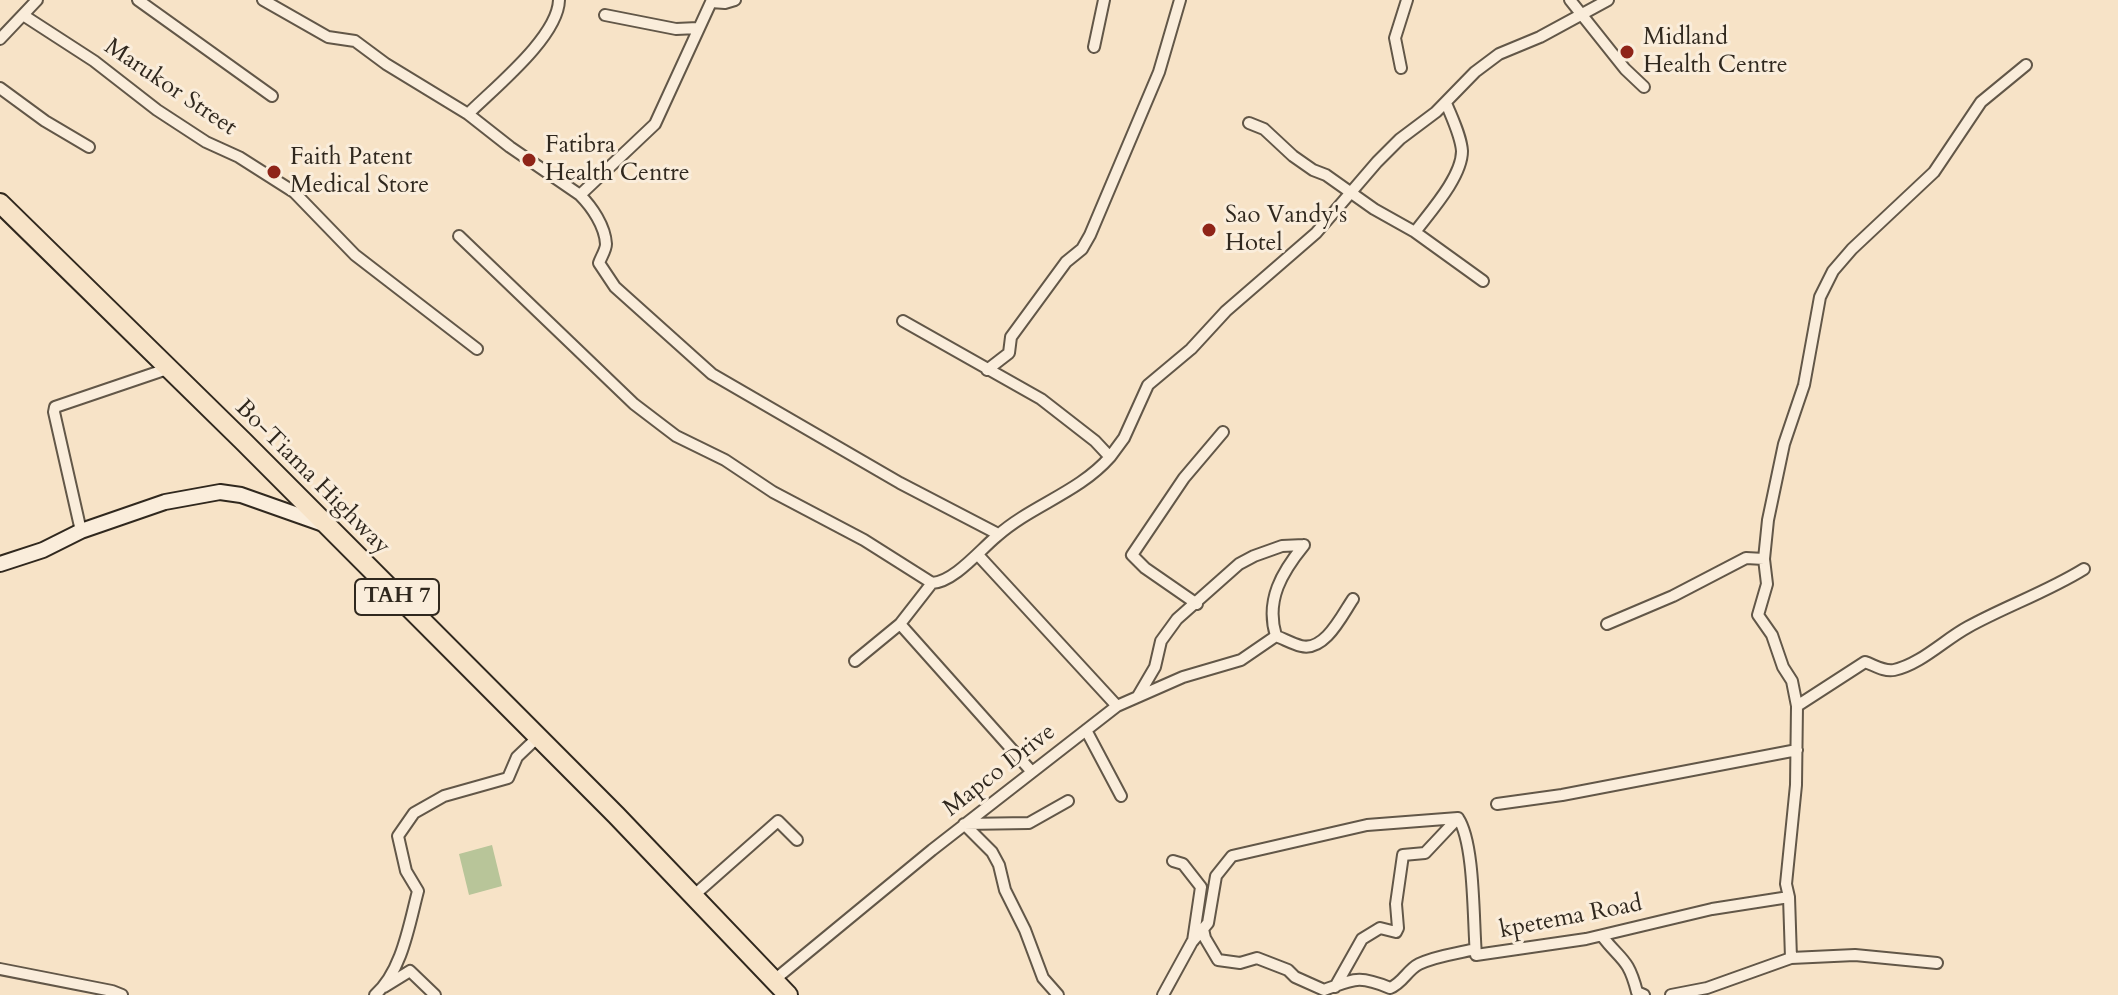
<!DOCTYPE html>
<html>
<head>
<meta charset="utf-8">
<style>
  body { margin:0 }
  canvas { display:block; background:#f7e3c7 }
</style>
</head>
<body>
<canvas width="2118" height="995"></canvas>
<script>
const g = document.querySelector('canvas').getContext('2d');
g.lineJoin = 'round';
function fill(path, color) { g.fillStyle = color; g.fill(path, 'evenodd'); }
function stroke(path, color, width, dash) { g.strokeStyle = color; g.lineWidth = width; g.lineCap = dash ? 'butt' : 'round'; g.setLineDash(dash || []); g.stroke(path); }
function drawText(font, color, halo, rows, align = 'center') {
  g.font = font + ' Cardo,serif'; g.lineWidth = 6; g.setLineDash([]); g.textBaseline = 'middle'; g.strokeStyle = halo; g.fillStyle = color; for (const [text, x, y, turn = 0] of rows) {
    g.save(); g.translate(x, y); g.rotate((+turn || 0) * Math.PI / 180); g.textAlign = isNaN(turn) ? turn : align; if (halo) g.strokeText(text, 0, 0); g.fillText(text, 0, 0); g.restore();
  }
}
fill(new Path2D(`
  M492 845 502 886 469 895 459 854Z`), '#b8c599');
const street = new Path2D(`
  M138 0 272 96
  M263 0 328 37 355 41 386 64 468 114 510 147 580 195 655 124 712 0
  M1570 0 1625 69 1644 87
  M711 2 725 3 735 0
  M23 15 94 61 157 110 206 142 239 157 294 192 355 255 477 349
  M605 15 676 29 698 28
  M0 39 37 0
  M1094 47 1104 0
  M1401 68 1395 38 1407 0
  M0 88 45 121 89 147
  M468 114C494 88 558 37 559 0
  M1249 123 1264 129 1293 156 1313 170 1326 175 1374 209 1415 232 1483 281
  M580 195C592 207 605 226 606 244 606 250 601 257 599 263L615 287 712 374 900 483 998 534
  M1415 232C1430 212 1462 177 1462 151 1461 136 1452 118 1446 103
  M459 236 634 404 676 436 725 460 773 492 864 540 932 583C954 582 980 550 997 536 1032 505 1078 493 1110 457L1095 441 1041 399 903 321
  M987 370 1009 353 1011 337 1066 262 1082 249 1090 235 1159 72 1180 0
  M1110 457 1124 438 1148 385 1191 349 1226 311 1316 233 1377 162 1400 139 1436 112 1475 72 1499 54 1540 37 1608 0
  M81 531 54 412 55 407 167 369
  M1304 545C1282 572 1265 600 1276 636 1284 639 1293 644 1301 646 1325 652 1342 615 1353 599
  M978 555 1117 706
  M1764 559 1767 584 1758 615 1772 635 1783 667 1792 681 1797 706 1796 785 1786 884 1789 897
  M1197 604 1145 568 1132 555 1184 478 1223 432
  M900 624 1032 772
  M1607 624 1673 596 1746 558 1764 559 1768 520 1784 444 1804 385 1820 297 1833 271 1852 249 1934 172 1981 102 2026 65
  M855 661 900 624 932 583
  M1138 696 1155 667 1161 641 1177 619 1239 564 1254 556 1282 546 1304 545
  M1797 706 1865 662C1874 665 1884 672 1894 670 1921 664 1944 640 1968 627 2006 606 2047 592 2084 569
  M1086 730 1121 796
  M1497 804 1562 795 1797 750
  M1173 861 1183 864 1201 887 1193 941
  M692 897 778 821 797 840
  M1203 929 1205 938 1218 960 1240 963 1257 958 1288 970 1295 977 1324 990C1355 979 1358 975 1390 988 1403 983 1407 970 1419 964 1438 955 1456 954 1475 949
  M1602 936C1621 961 1628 957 1637 992L1644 995
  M0 969 112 991 122 995
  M773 981 932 850 1117 706 1183 677 1241 660 1276 636
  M384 987 410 971 435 995
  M1335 987 1362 939 1380 928 1396 932 1398 928 1396 904 1403 855 1425 853 1458 818
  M375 995C402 971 409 925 418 891L406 871 398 836 414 813 444 796 508 778 517 757 538 737
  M1058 995 1043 978 1025 930 1005 890 999 865 992 852 964 824 1029 823 1068 801
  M1163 995 1192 942 1208 923 1216 876 1232 856 1367 825 1458 818C1475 843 1473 922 1476 955L1586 939 1712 909 1789 897 1791 958
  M1671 995 1707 988 1791 958 1855 955 1937 963`);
const secondary = new Path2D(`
  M0 564 43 550 81 531 165 502 220 492 241 495 326 525`);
const highway = new Path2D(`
  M0 203 243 441 616 815 788 995`);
stroke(street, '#625748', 14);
stroke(secondary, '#30281e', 18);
stroke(highway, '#30281e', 22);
stroke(street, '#faeddb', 10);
stroke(secondary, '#faeddb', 14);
stroke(highway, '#f7e3c7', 18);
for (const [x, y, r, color] of [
  [1627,52,8,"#8f2418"],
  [529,160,8,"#8f2418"],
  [274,172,8,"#8f2418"],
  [1209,230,8,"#8f2418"]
]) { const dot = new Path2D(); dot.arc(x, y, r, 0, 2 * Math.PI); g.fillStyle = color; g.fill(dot); stroke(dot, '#faeddb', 3); }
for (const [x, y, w] of [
  [397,597,84]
]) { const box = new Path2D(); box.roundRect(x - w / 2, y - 18, w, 36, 6); g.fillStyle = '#faeddb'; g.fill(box); stroke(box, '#30281e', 2); }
drawText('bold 22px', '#30281e', null, [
  ["TAH 7",397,597]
]);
drawText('24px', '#30281e', '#faeddb', [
  ["Midland",1643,38],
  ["Health Centre",1643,66],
  ["Fatibra",545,146],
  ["Health Centre",545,174],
  ["Faith Patent",290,158],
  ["Medical Store",290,186],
  ["Sao Vandy's",1225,216],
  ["Hotel",1225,244]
], 'left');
drawText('24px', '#30281e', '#faeddb', [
  ["Marukor Street",170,88,34],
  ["Bo-Tiama Highway",312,478,45],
  ["Mapco Drive",1000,771,-38],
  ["kpetema Road",1571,918,-11]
]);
</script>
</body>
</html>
